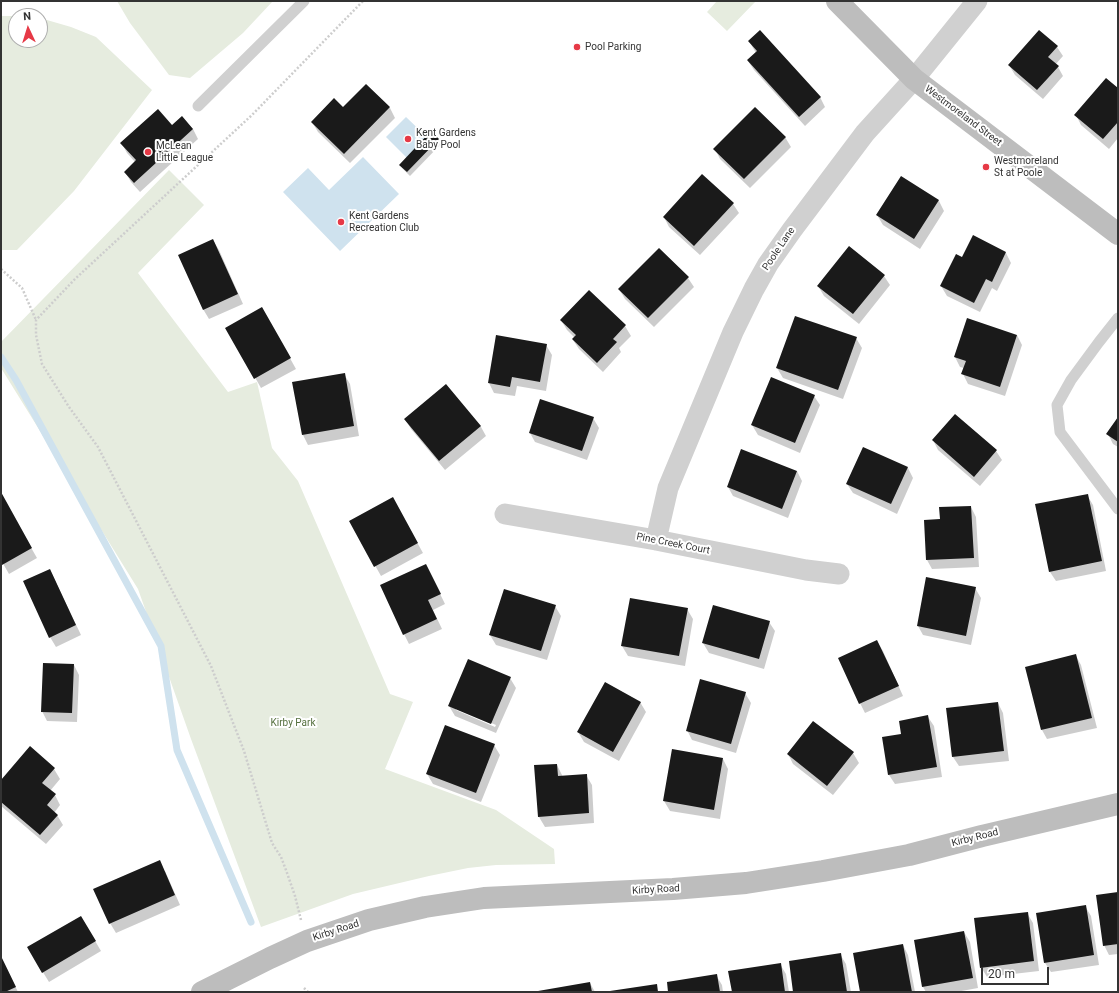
<!DOCTYPE html>
<html>
<head>
<meta charset="utf-8">
<style>
  body { margin:0 }
  #map { position:relative; width:1119px; height:993px; overflow:hidden; background:#fff; font-family:Roboto,sans-serif }
  canvas { display:block }
  .frame { position:absolute; inset:0; border:2px solid #333; pointer-events:none }
  .north { position:absolute; left:8px; top:8px; width:40px; height:40px; box-sizing:border-box; background:#fff; border:1px solid #adadad; border-radius:50%; rotate:356deg; font-size:11px; font-weight:700; line-height:16px; text-align:center; color:#333 }
  .north::after { content:''; display:block; margin:auto; width:14px; height:18px; background:#e63946; clip-path:polygon(50% 0,100% 100%,50% 72%,0 100%) }
  .scale { position:absolute; left:981px; top:967px; width:68px; height:18px; box-sizing:border-box; border:2px solid #333; border-top:0; padding-left:5px; font-size:12px; line-height:14px; white-space:nowrap; color:#333; -webkit-text-stroke:3px #fff; paint-order:stroke }
</style>
</head>
<body>
<div id="map">
<canvas width="1119" height="993"></canvas>
<div class="frame"></div>
<div class="north">N</div>
<div class="scale">20 m</div>
</div>
<script>
const g = document.querySelector('canvas').getContext('2d');
g.lineJoin = 'round';
function fill(path, color) { g.fillStyle = color; g.fill(path, 'evenodd'); }
function stroke(path, color, width, dash) { g.strokeStyle = color; g.lineWidth = width; g.lineCap = dash ? 'butt' : 'round'; g.setLineDash(dash || []); g.stroke(path); }
function drawText(font, color, halo, rows, align = 'center') {
  g.font = font + ' Roboto,sans-serif'; g.lineWidth = 4; g.setLineDash([]); g.textBaseline = 'middle'; g.strokeStyle = halo; g.fillStyle = color; for (const [text, x, y, turn = 0] of rows) {
    g.save(); g.translate(x, y); g.rotate((+turn || 0) * Math.PI / 180); g.textAlign = isNaN(turn) ? turn : align; if (halo) g.strokeText(text, 0, 0); g.fillText(text, 0, 0); g.restore();
  }
}
fill(new Path2D(`
  M117 1H273L243 33 190 78 169 75 130 23Z
  M717 1H756L727 31 707 12Z
  M1 16H21H16V40H40V18L71 27 96 37 152 90 74 191 17 250H1Z
  M169 170 204 205 138 273 228 392 257 382 272 448 298 481 390 694 413 702 385 769 496 810 554 849 555 864 496 865 468 868 429 876 353 894 261 927 191 739 138 589 1 368V342Z`), '#e6ecdf');
fill(new Path2D(`
  M406 117 431 141 411 162 386 137Z
  M363 157 399 194 340 251 283 192 308 168 329 190Z`), '#cfe2ee');
fill(new Path2D(`
  M749 41 820 97 825 107 805 126 754 70 748 61 756 53Z
  M1057 47 1063 56 1055 65 1058 67 1063 76 1043 99 1015 75 1009 65Z
  M366 85 390 108 395 118 350 163 318 132 312 122 343 108Z
  M1118 89V138L1109 149 1081 125 1076 115Z
  M182 118 193 129 198 139 140 192 131 182 125 172 135 162 127 153 122 144 172 126Z
  M785 137 791 147 750 188 720 159 715 149Z
  M438 139 441 144 410 176 403 169 400 165Z
  M902 178 939 201 944 211 920 249 883 225 877 215Z
  M733 204 739 213 700 255 669 227 664 217Z
  M974 236 1006 253 1011 263 997 291 992 288 980 312 947 296 941 286 963 259Z
  M213 240 219 250 243 304 209 319 203 309Z
  M884 276 890 285 859 324 824 296 818 286Z
  M688 278 694 287 654 327 625 299 619 289Z
  M589 291 625 326 631 336 619 348 621 352 603 372 579 349 573 340 575 338 567 330 561 320Z
  M262 308 296 369 261 388 227 328Z
  M1017 335 1022 345 1005 396 968 384 963 374 964 368 960 367 955 357Z
  M856 338 862 348 843 399 783 378 777 368Z
  M546 345 552 355 546 391 517 386 515 396 494 393 489 383Z
  M344 374 350 384 359 436 308 445 303 435 294 383Z
  M446 385 481 427 486 436 445 470 411 429 405 419Z
  M814 396 820 405 800 453 758 435 752 425Z
  M593 418 599 428 587 460 535 442 530 433Z
  M1118 419V447L1113 444 1108 434Z
  M933 440 996 451 1002 460 980 486 938 450Z
  M863 448 908 468 913 478 897 514 853 493 847 484Z
  M797 471 802 481 788 518 733 496 728 487Z
  M1 495 37 558 9 574 1 560Z
  M1087 495 1093 505 1106 571 1056 581 1050 572Z
  M971 507 976 517 979 567 932 569 927 560 941 520Z
  M398 508 423 553 381 576 350 521Z
  M426 565 445 604 433 610 442 629 409 644 404 634Z
  M50 570 81 635 56 647 50 637Z
  M975 588 981 598 971 645 923 635 918 626Z
  M555 606 561 616 547 660 496 645 490 635Z
  M687 609 693 619 685 666 628 656 622 646Z
  M769 622 775 631 764 669 709 653 703 643Z
  M877 641 883 651 903 696 865 713 860 703Z
  M1076 656 1081 665 1097 728 1047 739 1042 730Z
  M74 665 79 675 77 722 47 721 42 711Z
  M510 678 516 688 496 733 455 716 449 706ZM456 708 496 725 495 727 456 710Z
  M745 693 751 703 736 753 692 740 687 730Z
  M640 702 646 712 619 761 584 742 578 732Z
  M998 703 1003 713 1009 761 959 766 953 757Z
  M928 717 934 726 942 777 895 784 889 775 903 735Z
  M494 745 500 755 481 802 433 784 427 774Z
  M30 748 54 769 60 779 50 791 55 795 60 805 54 813 57 815 63 825 46 844 1 806V781Z
  M853 753 859 763 833 795 793 764 788 754Z
  M723 759 728 769 720 819 670 811 664 801Z
  M557 765 563 777 586 775 592 785 594 823 545 827 539 817Z
  M165 871 180 905 116 933 110 923Z
  M1118 893V954L1109 955 1104 945Z
  M1085 906 1091 916 1099 965 1051 972 1045 963Z
  M1027 913 1033 923 1039 971 987 977 981 967Z
  M81 917 101 951 49 982 28 948Z
  M964 932 970 942 978 988 956 992H926L923 987 915 941Z
  M903 945 908 955 915 992H861Z
  M840 954 846 964 851 992H794Z
  M1 960 7 969 18 992H1Z
  M780 964 786 974 789 992H733Z
  M716 975 722 985 723 992H669Z
  M590 983 595 992H539Z`), '#0003');
stroke(new Path2D(`
  M1 357 16 380 161 646 177 750 251 922`), '#cfe2ee', 7);
fill(new Path2D(`
  M760 30 821 97 799 117 747 60 757 51 748 41Z
  M1039 30 1058 46 1048 57 1059 66 1037 90 1008 65Z
  M1106 78 1118 88V122L1103 139 1074 115Z
  M366 84 390 107 344 154 311 122 334 98 343 107Z
  M755 107 786 137 744 179 713 149Z
  M158 109 172 125 182 116 193 129 134 183 124 172 136 160 120 143Z
  M431 131 439 139 407 172 399 165Z
  M702 174 734 203 694 246 663 217Z
  M901 176 939 200 914 239 876 215Z
  M973 235 1006 252 992 282 986 279 974 303 940 286 956 254 962 257Z
  M213 239 238 294 203 310 178 255Z
  M849 246 885 275 853 314 817 286Z
  M659 248 689 277 648 318 618 289Z
  M589 290 626 325 613 339 617 342 597 363 572 339 576 335 560 320Z
  M262 307 291 358 254 379 225 328Z
  M795 316 857 337 838 390 776 368Z
  M967 318 1017 335 1000 387 961 374 966 361 954 357Z
  M496 335 547 344 540 382 512 377 510 387 488 383Z
  M345 373 354 426 302 435 292 382Z
  M771 377 815 395 795 443 751 425Z
  M446 384 481 426 439 461 404 419Z
  M540 399 594 417 582 451 529 433Z
  M955 414 997 450 974 477 932 440Z
  M1118 417V442L1106 434Z
  M863 447 908 467 891 504 846 484Z
  M741 449 797 471 782 509 727 487Z
  M1 492 32 548 2 565 1 562Z
  M1088 494 1102 561 1049 572 1035 504Z
  M393 497 418 543 374 567 349 521Z
  M971 506 974 558 926 560 924 520 940 519 939 507Z
  M426 564 441 594 428 600 437 619 403 635 380 585Z
  M50 569 76 625 49 638 23 581Z
  M926 577 976 587 966 636 917 626Z
  M504 589 556 605 541 651 489 635Z
  M630 598 688 608 679 656 621 646Z
  M713 605 770 621 759 659 702 643Z
  M877 640 899 686 859 704 838 658Z
  M1076 654 1092 718 1041 730 1025 667Z
  M468 659 511 677 491 724 448 706Z
  M43 663 74 664 72 713 41 712Z
  M700 679 746 692 731 744 686 731Z
  M605 682 641 702 613 752 577 732Z
  M998 702 1004 751 952 757 946 708Z
  M928 715 937 767 888 775 882 737 901 734 899 721Z
  M813 721 854 752 827 786 787 754Z
  M445 725 495 744 476 793 426 774Z
  M30 746 55 768 42 783 56 794 47 805 58 815 40 835 1 802V780Z
  M672 749 723 758 714 810 663 801Z
  M557 764 558 776 587 774 589 813 538 817 534 765Z
  M160 860 175 895 109 924 93 889Z
  M1118 892V944L1103 946 1096 895Z
  M1086 905 1094 955 1044 963 1036 913Z
  M1028 912 1034 961 980 968 974 918Z
  M81 916 96 941 42 973 27 947Z
  M964 931 973 978 922 987 914 940Z
  M903 944 912 992H860L853 953Z
  M841 953 847 992H793L789 961Z
  M1 956 16 987 5 992H1Z
  M781 963 785 992H732L728 971Z
  M717 974 720 992H668L667 982Z
  M590 982 592 992H538V991Z
  M657 984 658 992H610V991Z`), '#1a1a1a');
stroke(new Path2D(`
  M1 269 22 288 36 320
  M301 920 295 896 286 870 281 857 272 843 244 751 211 666 98 447 69 407 42 364 36 335V320L75 279 252 115 363 1
  M304 988 308 992`), '#cdcdcd', 2.5, [2, 2]);
stroke(new Path2D(`
  M198 106 304 1
  M1118 318 1099 342 1071 380 1057 405 1060 432 1118 509`), '#d0d0d0', 11);
stroke(new Path2D(`
  M505 514 656 540 806 570 839 574
  M656 540 668 488 733 332 754 289 768 264 792 230 865 133 914 79 977 1`), '#d0d0d0', 21);
stroke(new Path2D(`
  M837 1 914 79 1118 234
  M202 992 270 958 307 941 369 920 425 907 484 898 673 889 746 883 823 871 909 855 982 836 1118 804`), '#bdbdbd', 22);
for (const [x, y, r, color] of [
  [577,47,4,"#e63946"],
  [408,139,4,"#e63946"],
  [148,152,4,"#e63946"],
  [986,167,4,"#e63946"],
  [341,222,4,"#e63946"]
]) { const dot = new Path2D(); dot.arc(x, y, r, 0, 2 * Math.PI); g.fillStyle = color; g.fill(dot); stroke(dot, '#fff', 1.5); }
drawText('10px', '#333', '#fff', [
  ["Pool Parking",585,47],
  ["Kent Gardens",416,133],
  ["Baby Pool",416,145],
  ["McLean",156,146],
  ["Little League",156,158],
  ["Westmoreland",994,161],
  ["St at Poole",994,173],
  ["Kent Gardens",349,216],
  ["Recreation Club",349,228]
], 'left');
drawText('10px', '#333', '#fff', [
  ["Westmoreland Street",963,116,37],
  ["Poole Lane",779,249,-56],
  ["Pine Creek Court",673,544,11],
  ["Kirby Road",975,838,-14],
  ["Kirby Road",656,890,-3],
  ["Kirby Road",336,931,-18]
]);
drawText('10px', '#56703f', '#fff', [
  ["Kirby Park",293,723]
]);
</script>
</body>
</html>
